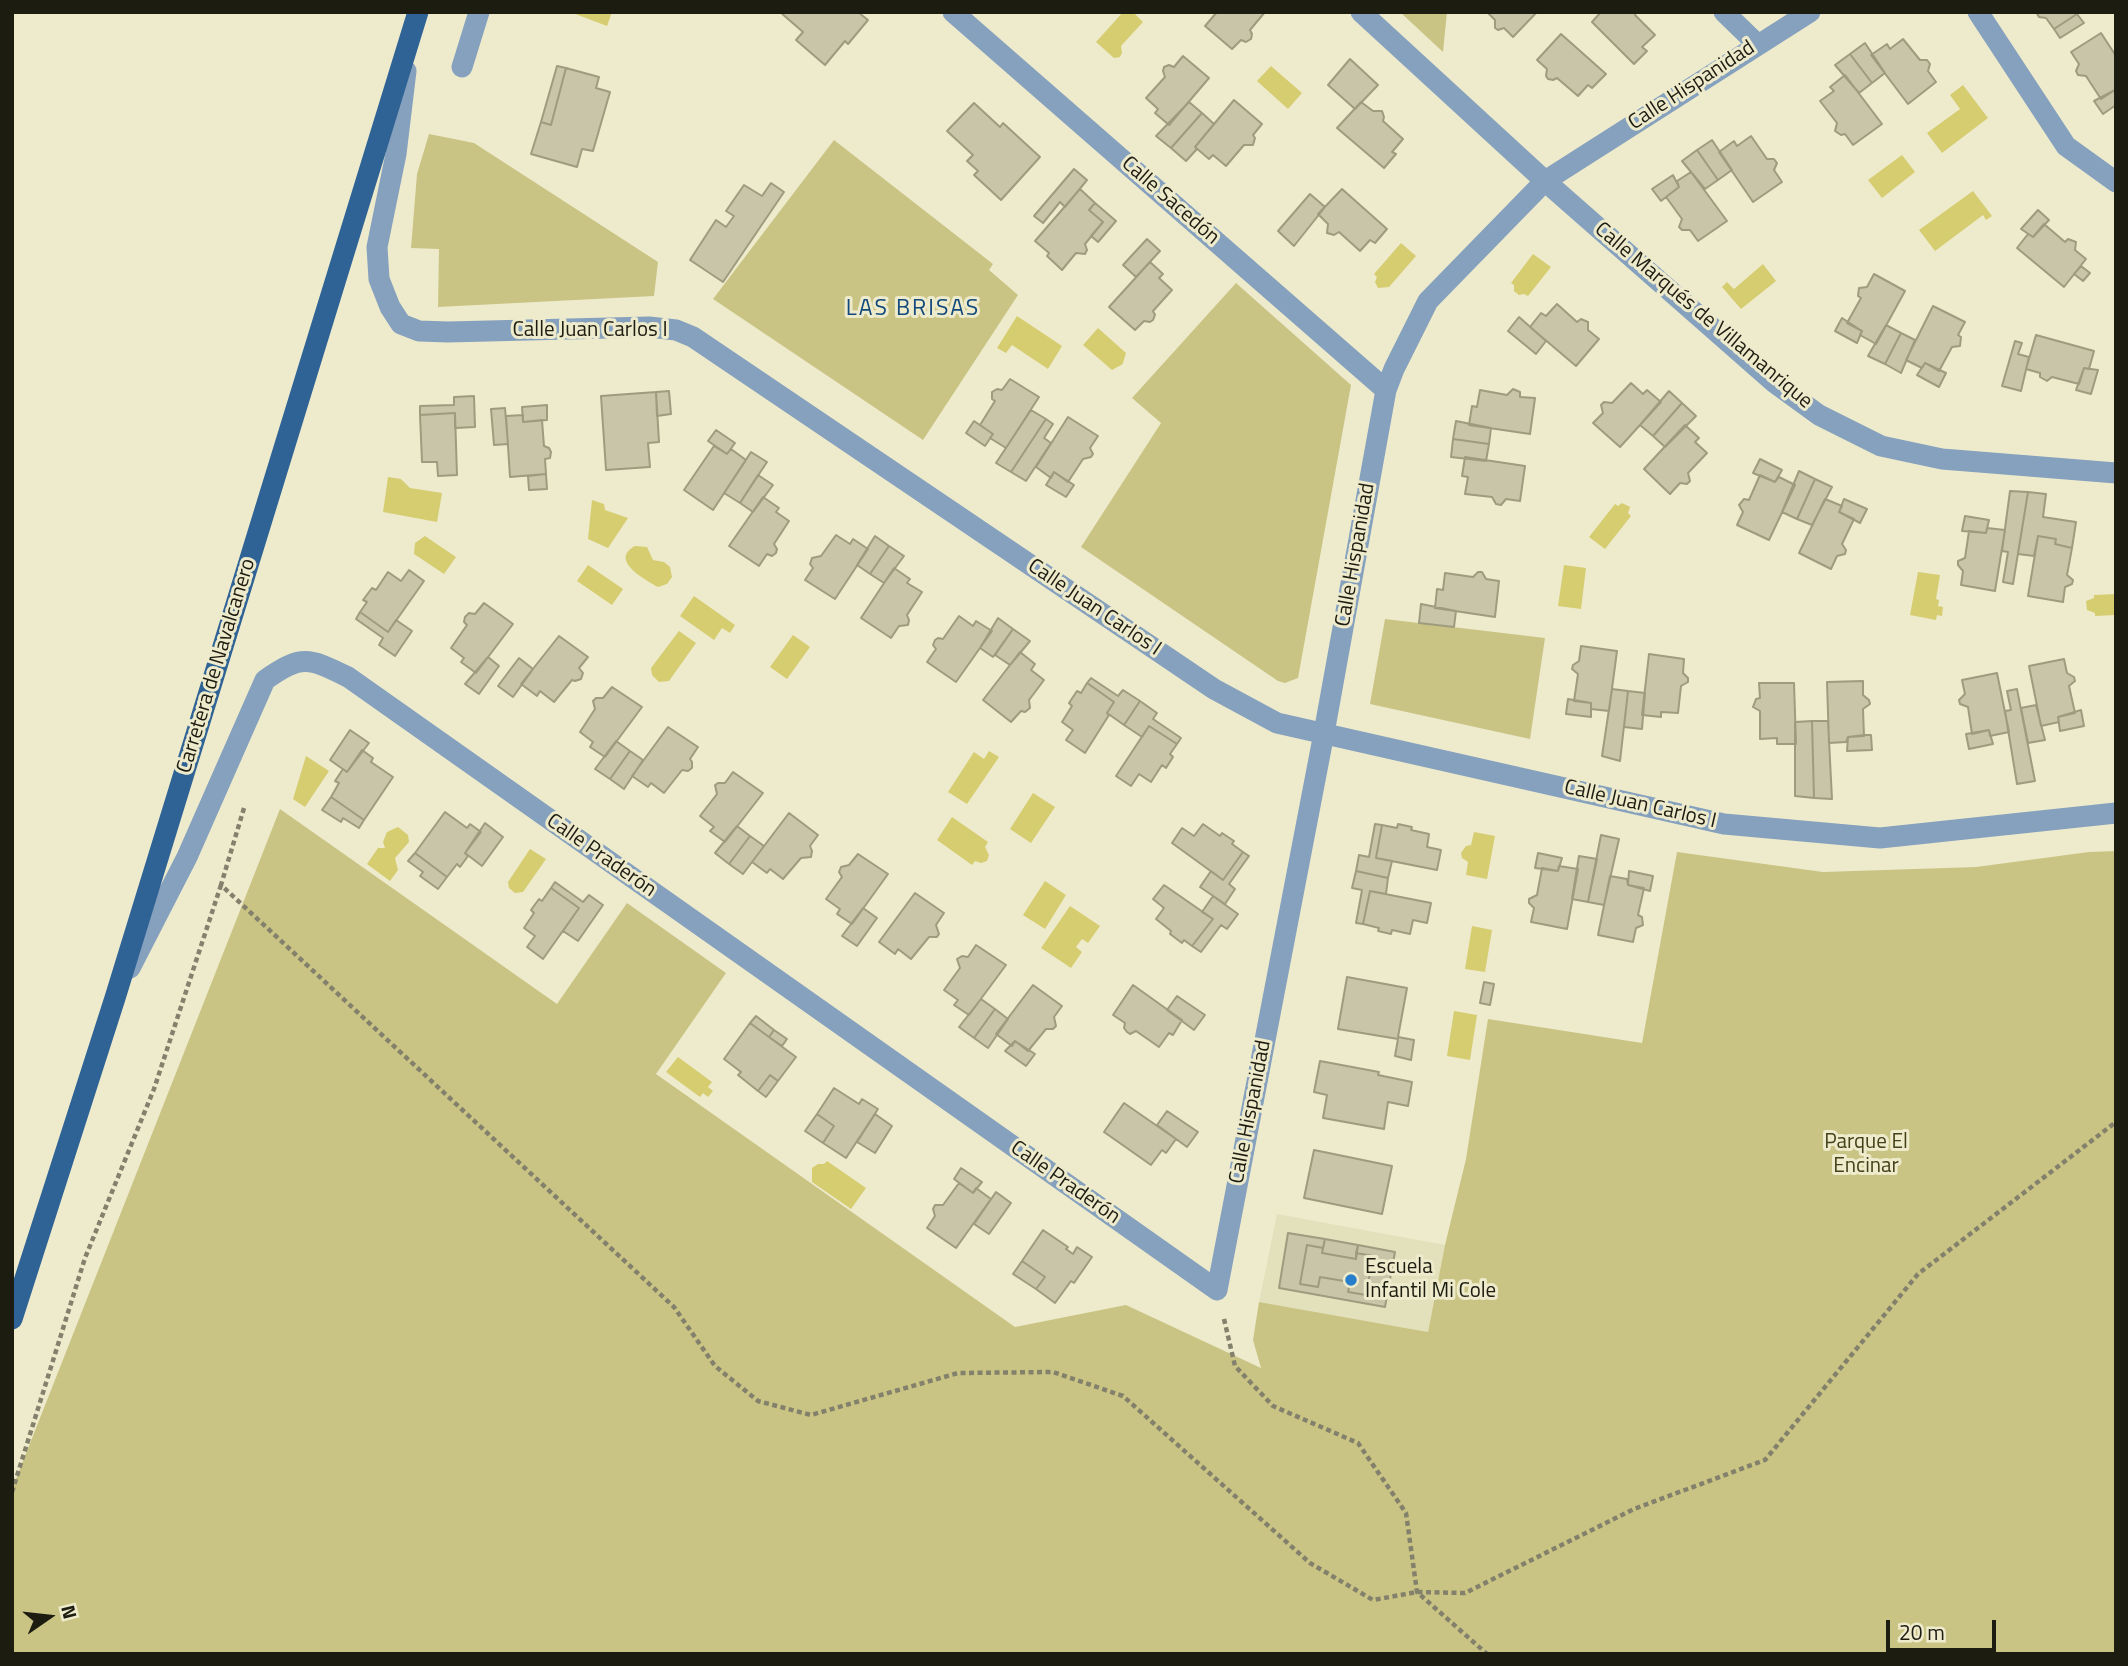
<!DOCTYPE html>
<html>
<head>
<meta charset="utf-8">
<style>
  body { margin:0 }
  #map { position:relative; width:2128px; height:1666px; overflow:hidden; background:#eeebcd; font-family:"Titillium Web",sans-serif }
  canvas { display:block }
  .frame { position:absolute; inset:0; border:14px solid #1d1c11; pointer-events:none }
  .north { position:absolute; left:14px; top:1582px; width:70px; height:70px; -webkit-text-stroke:5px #eeebcd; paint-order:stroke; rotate:76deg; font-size:19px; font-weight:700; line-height:28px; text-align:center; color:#1d1c11 }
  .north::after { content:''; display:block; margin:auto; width:24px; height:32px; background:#1d1c11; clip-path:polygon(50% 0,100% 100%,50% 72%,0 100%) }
  .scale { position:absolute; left:1886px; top:1620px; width:110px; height:32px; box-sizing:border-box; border:4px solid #1d1c11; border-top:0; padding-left:9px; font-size:21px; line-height:24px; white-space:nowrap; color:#1d1c11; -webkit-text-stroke:5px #eeebcd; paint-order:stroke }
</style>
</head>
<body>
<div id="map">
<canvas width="2128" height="1666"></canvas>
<div class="frame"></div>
<div class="north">N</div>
<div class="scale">20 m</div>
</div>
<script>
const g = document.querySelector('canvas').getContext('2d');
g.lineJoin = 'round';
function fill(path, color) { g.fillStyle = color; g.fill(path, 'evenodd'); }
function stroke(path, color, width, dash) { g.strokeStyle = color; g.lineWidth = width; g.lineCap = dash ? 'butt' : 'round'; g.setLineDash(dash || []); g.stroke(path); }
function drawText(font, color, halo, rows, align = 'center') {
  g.font = font + ' "Titillium Web",sans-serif'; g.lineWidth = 6; g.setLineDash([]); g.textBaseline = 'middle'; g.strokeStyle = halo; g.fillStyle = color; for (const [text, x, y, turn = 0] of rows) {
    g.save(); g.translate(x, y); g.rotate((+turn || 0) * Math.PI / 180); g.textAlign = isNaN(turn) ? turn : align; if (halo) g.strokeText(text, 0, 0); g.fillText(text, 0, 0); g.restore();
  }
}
fill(new Path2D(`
  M1277 1214 1445 1245 1428 1332 1259 1302Z`), '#e3e0bc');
fill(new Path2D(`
  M1400 12H1447L1443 52Z
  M429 134 474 143 658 262 654 296 438 307 439 249 411 248 417 174Z
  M834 140 993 264 989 270 1018 295 923 440 713 299Z
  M1236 283 1351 385 1298 678 1285 683 1278 681 1081 547 1161 423 1132 398Z
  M1385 619 1545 638 1530 739 1370 704Z
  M280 809 557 1004 627 903 726 973 656 1074 1015 1327 1126 1305 1261 1368 1253 1340 1259 1302 1428 1332 1445 1245 1466 1159 1488 1019 1642 1043 1677 852 1823 872 1976 867 2089 852 2116 851V1654H12V1489Z`), '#cac484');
fill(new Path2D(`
  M570 12H612L607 26Z
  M1123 12H1133L1143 22 1121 46 1122 53 1120 57 1114 58 1096 42Z
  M1271 66 1302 93 1288 109 1257 81Z
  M1963 85 1988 118 1942 153 1927 133 1960 109 1950 95Z
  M1902 155 1915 172 1882 198 1868 180Z
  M1973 191 1992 216 1986 220 1983 215 1935 251 1919 230Z
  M1401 243 1416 256 1389 287 1378 288 1375 282 1377 277 1374 274Z
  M1533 254 1551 267 1528 296 1524 294 1519 295 1514 291V285L1511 283Z
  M1763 264 1776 281 1741 309 1722 287 1727 282 1734 289Z
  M1017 316 1062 346 1048 369 1012 345 1006 353 997 348Z
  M1098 328 1126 353C1121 369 1125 362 1112 370L1083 345Z
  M388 477 401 479 410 488 442 493 437 522 383 512Z
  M592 500 604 504 605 510 628 518 608 548 588 539Z
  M1622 503 1630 507 1628 513 1631 516 1605 549 1589 537 1615 504 1618 506Z
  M425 536 456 557 444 574 414 554 415 543Z
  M635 546 647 547 653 560 664 562 670 567 672 577 667 584 658 587C644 579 609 560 635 546Z
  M588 565 623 589 612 605 577 581Z
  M1564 565 1586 568 1581 609 1558 606Z
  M1918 572 1940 575 1936 599 1939 600 1938 606 1943 607 1942 616 1937 615 1936 620 1910 615Z
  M2116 594V615L2095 616V613L2087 610 2086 601 2094 598V595Z
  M694 596 735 625 730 633 722 628 714 640 680 616Z
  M679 631 696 643 669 681 659 682 652 675 651 668Z
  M793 635 810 647 787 679 770 667Z
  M989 751 999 757 967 804 948 792 974 752 984 759Z
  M306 756 329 771 305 807 293 799Z
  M1033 793 1055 807 1031 843 1010 829Z
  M952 817 988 842 985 847 989 855 987 861 981 863 975 861 972 865 937 840Z
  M398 827 408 835 409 842 395 858 398 870 390 881 367 864 378 848H385L383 842 387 832Z
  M1474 832 1495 836 1487 879 1466 875 1468 862 1462 858 1461 853 1466 846 1471 845Z
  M530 849 546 859 523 892 515 893 509 888 508 882Z
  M1045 881 1066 895 1045 929 1023 915Z
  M1070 906 1100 926 1088 943 1082 939 1076 947 1082 952 1071 968 1041 948Z
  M1472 926 1492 930 1485 972 1465 969Z
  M1454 1011 1477 1015 1470 1060 1447 1056Z
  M678 1057 712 1082 708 1087 713 1091 708 1097 703 1093 700 1097 666 1072Z
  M827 1161 866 1188 851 1209 812 1182V1168L818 1164H824Z`), '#d6cc70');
const building = new Path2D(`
  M780 12H858L868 20 848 44 845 41 825 65 796 40 803 32Z
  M1265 12 1250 30 1252 34 1251 39 1246 42 1241 40 1232 49 1205 26 1217 12Z
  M1487 12H1537L1513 37 1504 28 1498 30 1495 28V20Z
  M1601 12H1636L1635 15 1655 35 1642 47 1647 51 1634 64 1592 22Z
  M2036 12H2080L2054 29 2046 18 2039 17Z
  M2077 14 2084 23 2060 38 2054 29Z
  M2101 33 2116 56V91L2115 90 2101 99 2086 76 2078 75 2076 71 2079 64 2071 52Z
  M1561 34 1606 74 1592 88 1588 85 1578 96 1557 78 1553 80 1548 79 1546 76 1547 69 1537 60Z
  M1903 39 1920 60H1927L1930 64 1928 71 1936 82 1908 104 1871 55 1887 44 1890 49Z
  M1865 43 1885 73 1872 83 1850 54Z
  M1850 54 1872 83 1859 93 1835 65Z
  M1183 56 1209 78 1169 125 1155 113 1158 109 1146 98 1165 77 1163 71 1164 67 1169 65 1174 67Z
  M1350 59 1378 85 1355 109 1328 85Z
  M557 66 566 68 551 125 541 122Z
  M566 68 599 77 596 88 610 92 593 151 582 149 577 167 531 154 541 122 551 125Z
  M1845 75 1882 124 1853 145 1845 134 1841 135 1835 131 1837 123 1820 101 1834 91 1830 87Z
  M2115 90 2116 105 2103 114 2094 101Z
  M1234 100 1262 124 1253 135 1255 138 1253 145H1244L1226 166 1213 155 1209 159 1195 147Z
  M1189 102 1202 113 1171 148 1156 136Z
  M1361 102 1373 111H1382L1384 117 1383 121 1403 139 1392 152 1396 154 1384 168 1337 128Z
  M974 103 1000 127 1003 123 1040 157 1001 200 974 175 978 171 967 161 973 155 947 131Z
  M1202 113 1214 124 1195 147 1197 149 1186 161 1171 148Z
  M1751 136 1767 159H1774L1777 163 1774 170 1782 182 1753 202 1719 152 1734 141 1737 146Z
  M1712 140 1732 170 1718 180 1697 150Z
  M1697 150 1718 180 1705 189 1682 161Z
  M1074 169 1087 180 1065 207 1060 202 1043 223 1034 216Z
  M1691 172 1727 221 1698 241 1690 230H1682L1679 227 1682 219 1666 197 1679 187 1677 181Z
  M1673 175 1679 187 1661 201 1652 189Z
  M771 183 784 192 723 282 690 260 716 220 726 227 734 216 726 211 744 185 762 196Z
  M1080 189 1095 203 1089 210 1103 222 1085 244 1087 250 1085 254 1076 253 1062 270 1047 256 1049 253 1035 241Z
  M1342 189 1387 229 1375 243 1370 240 1360 251 1339 232 1334 235 1327 233 1328 224 1318 214Z
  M1310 194 1325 207 1294 246 1278 231Z
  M1095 203 1116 221 1098 242 1091 236 1103 222 1089 210Z
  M2038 210 2049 220 2033 237 2021 229Z
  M2044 224 2065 242 2068 239 2076 242 2075 250 2086 259 2064 287 2017 248 2028 234 2033 237Z
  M1147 239 1160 251 1136 277 1123 265Z
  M1150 262 1163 274 1159 278 1172 290 1153 311 1155 315 1153 320 1150 322 1144 321 1135 330 1109 307Z
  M2081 266 2090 273 2083 281 2074 274Z
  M1874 274 1905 291 1876 344 1860 335 1862 331 1847 323 1861 298 1858 296 1859 288 1867 287Z
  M1557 304 1577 322 1581 319 1588 322V330L1599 339 1576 366 1530 327 1541 313 1546 316Z
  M1933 306 1965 322 1958 335 1961 337 1960 346 1952 347 1939 371 1925 363 1922 368 1906 360Z
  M1519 317 1546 341 1536 354 1508 331Z
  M1842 318 1862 331 1857 343 1835 331Z
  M1886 325 1901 333 1885 364 1868 356Z
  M1901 333 1915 340 1901 373 1885 364Z
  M2036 335 2094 351 2089 369 2084 368 2079 384 2052 377 2047 381 2040 377V373L2026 369Z
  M2015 341 2022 343 2018 354 2029 357 2021 391 2002 386Z
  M1925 363 1946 373 1939 387 1917 375Z
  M2084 368 2098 370 2091 394 2076 390Z
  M1010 379 1039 397 1006 448 990 438 993 434 980 425 995 401 992 399V392L997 389 1002 390Z
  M1631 383 1643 394 1647 390 1661 402 1620 447 1593 423 1603 413 1601 405 1604 402 1612 403Z
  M1513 389 1520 392V397L1535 398 1530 434 1469 425 1472 406 1477 407 1480 390 1507 395Z
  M669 391 671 414 657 416 656 392Z
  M1669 391 1682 403 1653 436 1640 425Z
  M656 392 659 442 648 443 650 467 606 470 601 396Z
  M474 396 475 427 455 428V413L420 415V406L454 405V397Z
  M1682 403 1696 416 1665 447 1653 436Z
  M547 405V420L523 422 522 407Z
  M505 408 508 444 494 445 491 409Z
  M1031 410 1046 419 1011 472 996 463Z
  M455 413 457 475 438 476 437 462H422L420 415Z
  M523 415V422L542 420 544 446 549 448 551 452 550 458 545 459 546 474 510 477 506 416Z
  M1068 417 1098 436 1090 448 1093 454 1091 457 1083 459 1068 482 1054 472 1051 478 1036 467Z
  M1046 419 1053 424 1044 438 1051 443 1026 481 1011 472Z
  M974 421 993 434 985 446 966 433Z
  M1456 421 1491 428 1489 444 1453 439Z
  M1685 425 1699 438 1695 442 1707 453 1688 473 1690 481 1687 484 1680 483 1670 494 1644 469Z
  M716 430 735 443 727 454 708 441Z
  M1453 439 1489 444 1486 461 1451 457Z
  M714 446 727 454 731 449 746 460 713 510 684 490Z
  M751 452 767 462 740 503 724 493Z
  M1465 457 1525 466 1520 501 1506 499 1501 505 1496 504 1492 497 1465 494 1468 477 1462 476Z
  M1760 459 1782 470 1775 482 1753 473Z
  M1799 471 1815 479 1797 519 1782 512Z
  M1054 472 1074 485 1066 497 1046 485Z
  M546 474 547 489 529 490 528 476Z
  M758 475 773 485 753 512 740 503Z
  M1760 475 1775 482 1779 477 1795 485 1769 540 1737 525 1743 512 1739 505 1744 499 1749 500Z
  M1815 479 1832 487 1812 525 1797 519Z
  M2010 491 2028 492 2013 584 2003 582 2008 552 2002 551Z
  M2028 492 2046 494 2043 517 2076 522 2072 548 2055 544 2056 539 2038 536 2034 556 2018 554Z
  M763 497 779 508 776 512 789 521 774 544 777 549 776 553 772 556 767 554 759 566 729 546Z
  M1825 499 1842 506 1839 512 1854 519 1842 544 1846 550 1845 554 1837 556 1831 569 1799 553Z
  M1844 499 1867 509 1860 523 1839 512Z
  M1965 516 1989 520 1986 533 1962 531Z
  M1987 528 2005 530 1995 591 1961 585 1963 571 1958 565V561L1965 558 1969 531 1986 533Z
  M836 535 850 544 853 539 868 549 835 599 805 580 813 568 810 564 812 558 821 556Z
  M875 536 889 546 870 574 857 565Z
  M2038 536 2056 539 2055 544 2072 548 2067 575 2073 580 2072 584 2065 587 2063 602 2028 596Z
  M889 546 904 556 884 583 870 574Z
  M894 568 910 579 907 583 922 592 907 615 909 620 908 625 899 626 891 638 861 618Z
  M409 570 424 581 388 632 360 612 367 602 363 600 372 588 376 590 388 572 401 581Z
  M1478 572H1482L1486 579 1499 581 1495 617 1435 608 1437 589 1443 590 1445 573 1473 577Z
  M484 603 513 624 476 673 461 662 464 658 451 648 467 625 464 622 465 617 469 613 475 614Z
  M1421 604 1456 611 1454 627 1419 623Z
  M360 612 388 632 396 620 412 631 395 656 379 645 383 638 356 619Z
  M959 616 973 626 976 621 992 631 956 682 927 662 936 649 933 645 935 640 938 638 943 639Z
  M998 618 1013 629 993 657 980 648Z
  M1013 629 1030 641 1010 665 995 655Z
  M559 636 588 657 579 668 583 673 581 679 575 681 572 680 554 702 540 691 537 696 521 684Z
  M1581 646 1617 651 1609 711 1591 709V703L1574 701 1578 674 1572 669 1573 665 1579 661Z
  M1020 652 1035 664 1031 670 1044 680 1029 700 1030 708 1025 712 1021 711 1011 722 983 700Z
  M1649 654 1684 659 1683 673 1688 678V682L1681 686 1678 713 1661 712V717L1642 715Z
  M488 657 499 666 479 694 465 684Z
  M519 658 533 669 513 697 498 686Z
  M2064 659 2067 673 2074 677 2075 681 2069 686 2075 713 2058 717 2059 722 2041 726 2029 666Z
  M1997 673 2009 732 1990 736 1989 730 1972 734 1968 707 1960 704 1959 700 1965 694 1962 680Z
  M1091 678 1118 696 1123 690 1140 701 1124 725 1107 713 1114 702 1087 683Z
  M1863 681V695L1869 700 1870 704 1863 709 1864 736 1848 737 1846 742 1829 743 1827 682Z
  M1087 683 1114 702 1107 713 1109 715 1085 753 1066 740 1073 730 1062 722 1072 706 1069 703 1077 691 1081 693Z
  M1759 683H1794L1796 744H1777V738L1760 739V711L1753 707 1756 699 1760 698Z
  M612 687 642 707 605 757 590 747 593 742 580 732 595 709 593 701 596 698H603Z
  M1612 689 1628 691 1620 761 1602 756Z
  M2017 689 2035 781 2017 784 2005 711 2011 710 2007 691Z
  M1628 691 1645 693 1642 729 1624 727Z
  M1568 699 1591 703V717L1566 714Z
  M1140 701 1157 713 1153 719 1181 738 1177 744 1149 726 1142 737 1124 725Z
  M2036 705 2045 740 2028 743 2021 708Z
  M2081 710 2084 726 2060 731 2058 717Z
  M1812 721H1828L1832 799 1814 798Z
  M1812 721 1814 798 1795 796V722Z
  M1149 726 1177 744 1170 754 1173 757 1166 768 1162 765 1151 782 1139 774 1131 786 1116 776Z
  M668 727 698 747 690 759 692 762V768L688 771 682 770 664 793 651 783 648 787 632 776Z
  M350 730 369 743 347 772 330 760Z
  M1989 730 1993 744 1969 749 1966 734Z
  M1864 735H1871L1872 750 1847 751 1848 737Z
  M616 741 630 751 610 779 595 769Z
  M362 750 373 758 371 762 393 777 364 820 331 797 339 783 335 781 343 769 347 772Z
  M630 751 643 760 624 789 610 779Z
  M733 772 763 793 725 842 710 831 714 827 700 816 717 794 715 785 718 783H725Z
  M331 797 364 820 359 828 343 818 341 822 322 810Z
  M445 812 467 828 470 824 481 832 465 853 468 856 460 867 457 864 447 877 415 853Z
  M789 813 818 835 810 846 812 851 811 857 801 858 783 879 770 869 767 873 752 862Z
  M485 823 503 837 482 866 465 853Z
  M1203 824 1220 836 1222 833 1234 841 1232 844 1243 852 1223 880 1172 843 1182 828 1194 836Z
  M1375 824 1382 825 1376 858 1392 861 1388 878 1356 871 1359 855 1369 857Z
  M1398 824 1412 827 1411 830 1429 834 1427 847 1441 850 1437 870 1376 858 1382 825 1397 828Z
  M737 826 750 836 729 864 715 853Z
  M1601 835 1619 839 1604 905 1588 902Z
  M750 836 764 846 743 874 729 864Z
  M1243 852 1249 856 1229 884 1235 889 1225 904 1200 887 1211 871 1223 880Z
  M415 853 447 877 438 889 420 876 423 872 408 861Z
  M1538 853 1562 858 1558 871 1535 868Z
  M858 854 888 874 852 924 837 914 840 909 826 899 842 877 839 872 841 867 849 865Z
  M1579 856 1597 859 1588 902 1572 899Z
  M1559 866 1578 869 1567 929 1531 922 1534 908 1529 903V899L1537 895 1542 868 1558 871Z
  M1356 871 1388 878 1386 894 1370 891 1363 924 1356 923 1362 890 1352 888Z
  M1629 871 1653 876 1650 891 1628 885Z
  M1610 876 1627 879 1628 885 1644 888 1638 915 1642 917 1643 925 1636 928 1633 942 1598 935Z
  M555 882 583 902 589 895 603 905 578 941 563 931 579 908 551 888Z
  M1164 885 1213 919 1192 946 1184 940 1182 943 1170 934 1171 931 1156 919 1164 908 1153 899Z
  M551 888 579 908 543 959 527 947 535 936 524 928 534 913 531 910 539 899 542 901Z
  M1370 891 1431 903 1427 923 1413 920 1410 934 1392 930 1391 934 1378 931 1379 928 1363 924Z
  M915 893 944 913 936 925 939 934 937 937H929L911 959 898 949 895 954 879 942Z
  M1213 896 1238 914 1227 929 1221 925 1201 952 1192 946 1213 919 1202 912Z
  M863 908 877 918 857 946 842 936Z
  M976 945 1006 965 969 1015 954 1005 958 1000 944 990 960 968 957 959 962 956 968 957Z
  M1347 977 1407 988 1398 1037 1414 1040 1411 1060 1395 1056 1398 1039 1338 1029Z
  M1484 982 1494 984 1490 1005 1480 1003Z
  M1033 985 1062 1006 1054 1017 1056 1026 1053 1029H1046L1028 1051 1015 1041 1012 1046 996 1034Z
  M1133 985 1182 1020 1173 1035 1169 1033 1159 1047 1136 1031 1130 1034 1127 1032 1124 1028 1125 1023 1113 1015Z
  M1177 996 1205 1015 1194 1030 1167 1010Z
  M981 999 995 1009 974 1038 959 1027Z
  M995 1009 1008 1019 988 1048 974 1038Z
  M756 1016 774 1030 769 1037 750 1023Z
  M750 1023 796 1057 778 1081 770 1075 758 1091 738 1075 741 1072 724 1059Z
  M774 1030 787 1039 782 1046 769 1037Z
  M1015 1041 1035 1054 1026 1066 1005 1051Z
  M1320 1061 1379 1072 1378 1075 1412 1082 1408 1106 1388 1102 1384 1129 1323 1118 1327 1095 1314 1092Z
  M770 1075 778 1081 766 1097 758 1091Z
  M834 1088 859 1104 862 1099 878 1109 846 1158 823 1143 834 1126 817 1114Z
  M1124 1103 1176 1139 1166 1153 1162 1150 1151 1165 1104 1132Z
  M1167 1111 1198 1132 1187 1147 1157 1125Z
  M817 1114 834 1126 823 1143 805 1131Z
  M875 1114 892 1126 875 1153 857 1142Z
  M1314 1150 1392 1166 1382 1214 1304 1198Z
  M961 1168 982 1182 973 1193 954 1179Z
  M959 1183 973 1193 976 1188 991 1199 956 1248 927 1228 935 1216 933 1209 935 1205H943Z
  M996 1192 1011 1203 989 1234 974 1224Z
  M1043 1230 1068 1247 1066 1249 1073 1254 1077 1247 1092 1257 1074 1283 1071 1281 1055 1303 1036 1289 1045 1277 1022 1261Z
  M1288 1233 1325 1239 1323 1248 1307 1245 1300 1284 1318 1287 1320 1277 1350 1282 1348 1292 1366 1295 1373 1256 1356 1253 1358 1245 1395 1252 1385 1307 1279 1288Z
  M1325 1239 1358 1245 1356 1259 1322 1253Z
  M1307 1245 1323 1248 1322 1253 1356 1259V1253L1373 1256 1366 1295 1348 1292 1350 1282 1320 1277 1318 1287 1300 1284Z
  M1022 1261 1045 1277 1036 1289 1013 1274Z`);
fill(building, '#c8c5a9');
stroke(building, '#9e9b7f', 2);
stroke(new Path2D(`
  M244 808 221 885 674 1307 715 1366 758 1401 811 1415 958 1373 1053 1372 1123 1396 1310 1563 1373 1600 1417 1592 1465 1593 1634 1509 1765 1460 1918 1274 2116 1122
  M1224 1319 1235 1366 1273 1406 1358 1443 1406 1513 1417 1592 1487 1654
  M12 1492 85 1258 154 1089 221 885`), '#83816c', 4.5, [5, 3.5]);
stroke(new Path2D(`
  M953 12 1386 390
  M1361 12 1545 181 1775 383 1819 415 1881 446 1942 459 2116 473
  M1724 12 1757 44
  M1978 12 2066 146 2116 182
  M462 67 479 12
  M406 71 396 154 377 247 379 279 390 307 401 324 419 331 448 332 649 327 676 330 693 337 1214 689 1277 723 1724 824 1880 838 2116 813
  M130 968 187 857 265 680C302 654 309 658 348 677L1217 1290 1324 733 1386 390 1394 369 1428 301 1545 181 1810 12`), '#86a1bd', 21);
stroke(new Path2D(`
  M12 1319 115 998 418 12`), '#306395', 21);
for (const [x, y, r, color] of [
  [1351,1280,7,"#277ecc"]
]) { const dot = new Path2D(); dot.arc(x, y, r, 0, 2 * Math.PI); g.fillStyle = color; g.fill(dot); stroke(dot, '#eeebcd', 2.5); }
drawText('21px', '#1d1c11', '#eeebcd', [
  ["Calle Hispanidad",1692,86,-33],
  ["Calle Sacedón",1170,201,41],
  ["Calle Marqués de Villamanrique",1703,316,40],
  ["Calle Juan Carlos I",590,331],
  ["Calle Hispanidad",1356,555,-80],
  ["Calle Juan Carlos I",1094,608,34],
  ["Carretera de Navalcanero",217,666,-73],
  ["Calle Juan Carlos I",1640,805,13],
  ["Calle Praderón",601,856,35],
  ["Calle Hispanidad",1251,1112,-79],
  ["Calle Praderón",1065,1183,35]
]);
drawText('21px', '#454119', '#eeebcd', [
  ["Parque El",1866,1143],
  ["Encinar",1866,1167]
]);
drawText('21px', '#1d1c11', '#eeebcd', [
  ["Escuela",1365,1268],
  ["Infantil Mi Cole",1365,1292]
], 'left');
g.letterSpacing = '2px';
drawText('23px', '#11497a', '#eeebcd', [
  ["LAS BRISAS",913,309]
]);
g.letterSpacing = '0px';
</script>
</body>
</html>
